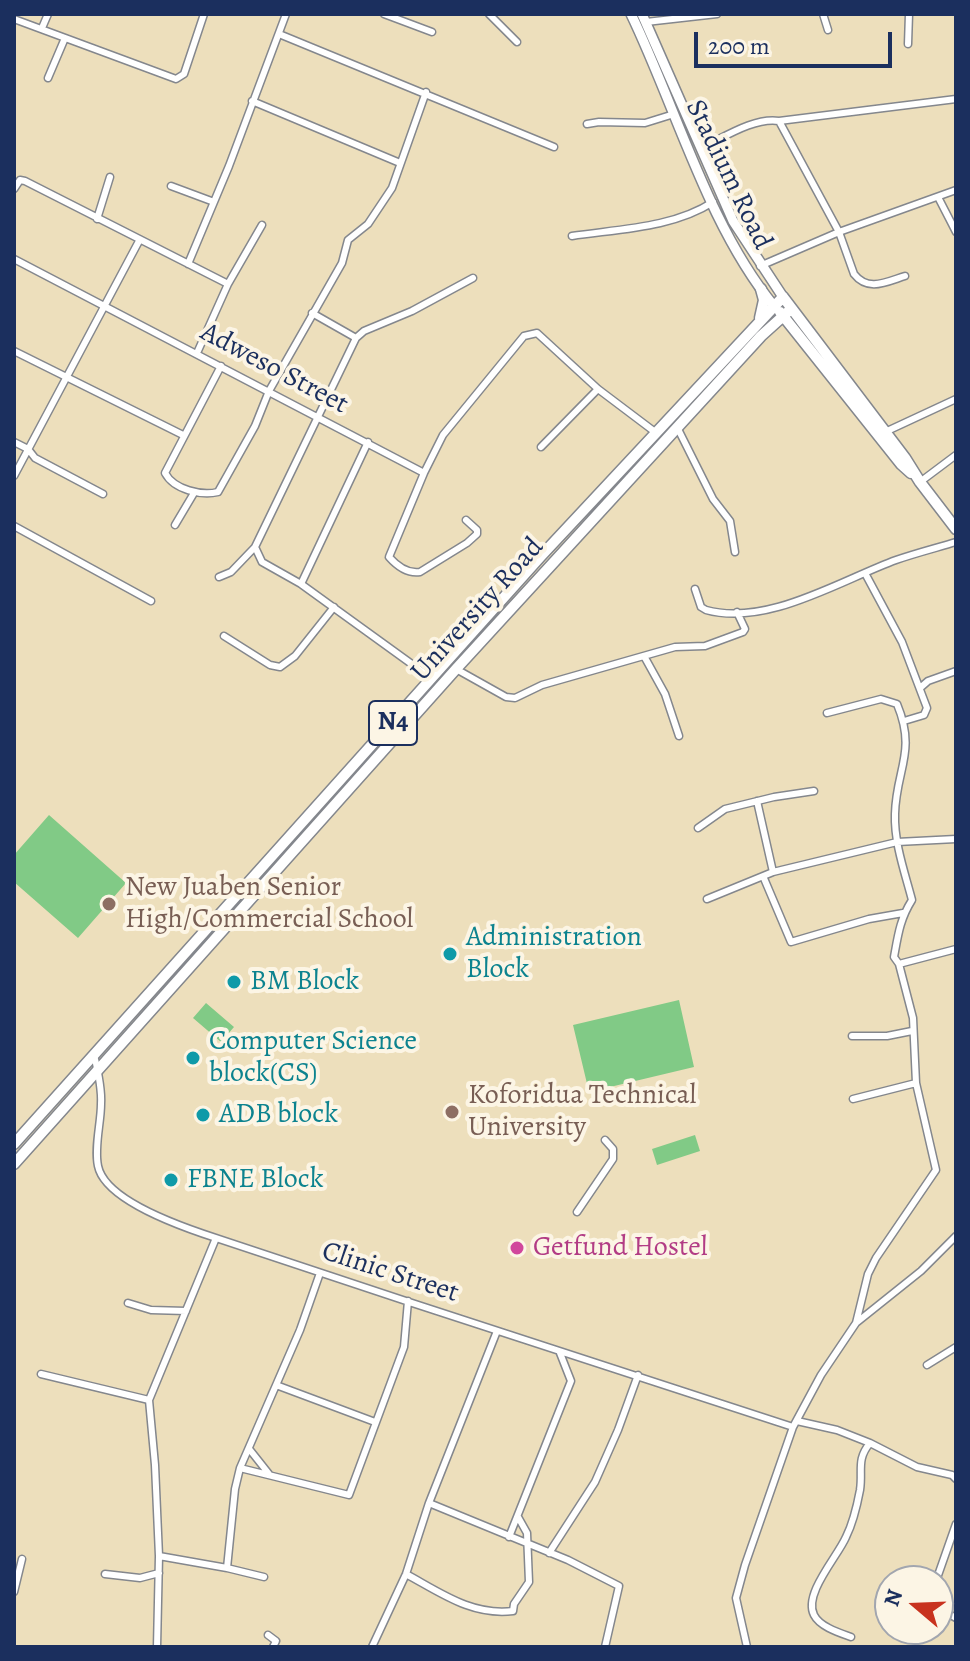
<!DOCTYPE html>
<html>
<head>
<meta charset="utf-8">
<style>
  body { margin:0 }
  #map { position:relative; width:970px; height:1661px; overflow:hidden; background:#eddfbc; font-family:Alegreya,serif }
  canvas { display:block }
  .frame { position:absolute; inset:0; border:16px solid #1b2f5e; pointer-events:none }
  .north { position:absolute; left:874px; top:1565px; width:80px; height:80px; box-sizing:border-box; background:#fcf5e5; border:2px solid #a2a6af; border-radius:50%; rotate:289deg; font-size:22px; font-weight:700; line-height:32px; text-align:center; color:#1b2f5e }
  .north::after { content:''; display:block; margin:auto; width:28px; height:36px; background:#c8321e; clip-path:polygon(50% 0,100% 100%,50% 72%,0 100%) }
  .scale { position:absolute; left:694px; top:32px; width:198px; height:36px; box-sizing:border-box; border:4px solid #1b2f5e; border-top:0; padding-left:10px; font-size:24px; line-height:28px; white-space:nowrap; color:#1b2f5e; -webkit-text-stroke:6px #fcf5e5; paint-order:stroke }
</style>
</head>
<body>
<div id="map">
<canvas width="970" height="1661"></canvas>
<div class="frame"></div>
<div class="north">N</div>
<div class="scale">200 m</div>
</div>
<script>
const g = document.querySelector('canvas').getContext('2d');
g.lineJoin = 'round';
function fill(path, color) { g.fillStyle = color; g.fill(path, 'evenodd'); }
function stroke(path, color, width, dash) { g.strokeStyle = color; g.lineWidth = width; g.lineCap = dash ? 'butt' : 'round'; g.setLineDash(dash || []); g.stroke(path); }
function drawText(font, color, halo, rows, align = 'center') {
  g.font = font + ' Alegreya,serif'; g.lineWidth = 8; g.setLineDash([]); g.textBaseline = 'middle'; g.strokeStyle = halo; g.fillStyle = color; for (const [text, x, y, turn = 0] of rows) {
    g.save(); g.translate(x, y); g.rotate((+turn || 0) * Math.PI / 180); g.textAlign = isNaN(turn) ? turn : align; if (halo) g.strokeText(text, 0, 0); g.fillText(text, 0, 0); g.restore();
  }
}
fill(new Path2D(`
  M49 815 126 883 78 938 14 882V855Z
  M679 1000 694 1067 589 1092 573 1025Z
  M206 1003 234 1027 221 1042 193 1018Z
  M695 1135 700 1151 657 1165 652 1149Z`), '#81ca86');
const minor = new Path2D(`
  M384 14 432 32
  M489 14 517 42
  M823 14 828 30
  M14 19 176 79 184 74 204 14
  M646 22 717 14
  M42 28 48 14
  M279 34 554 147
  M908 44 909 14
  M48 78 65 38
  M252 101 400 163
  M587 124 599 122 645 123 674 114
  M701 148C723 138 754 117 779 121
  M171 186 214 202
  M14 189 20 180 25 181 228 284 197 353
  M938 197 956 232
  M97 219 110 177
  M572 236C618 229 673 228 713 202
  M14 259 424 473
  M188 264 229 166 286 14
  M760 266 839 232 956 190
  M905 276C886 282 868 292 854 274L839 232 779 121 956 99
  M228 284 262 225
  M312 313 356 338 364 331 412 311 473 278
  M356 338 255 547 262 562 301 584 368 442
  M14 351 183 435
  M221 366 165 473C174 490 202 496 218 492L255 426 269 391 342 263 348 240 368 224 392 188 426 92
  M677 427 713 499 730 521 735 552
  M885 432 956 399
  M14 442 28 449 35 458 103 494
  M541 447 598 389
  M14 476 139 241
  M920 482 956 455
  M466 520 477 530V534L467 543 420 572C407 574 397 566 389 557L424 473 443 435 524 336 537 333 598 389 655 432
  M175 525 194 493
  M14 526 151 601
  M866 575 902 642 927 708 924 715 904 721
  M219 577 231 572 255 547
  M301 584 431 678
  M695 589 701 607 706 610C767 627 841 580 896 560 916 553 936 548 956 542
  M224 636 270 665 280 667 295 656 334 607
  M644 656 665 694 679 736
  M456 669 506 697 515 698 542 685 675 647 705 646 743 632 745 629 737 612
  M920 688 928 681 956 671
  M827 713 881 699 897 704C917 752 896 769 895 814 894 843 905 873 912 900 900 919 898 935 894 957L899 964
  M757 801 773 872
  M698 828 725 809 774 797 814 791
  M763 876 791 942 869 919 903 913
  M707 899 773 872 897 842 956 839
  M852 1036H887L912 1031
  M94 1055C98 1071 102 1088 101 1104 101 1123 94 1147 98 1166 105 1201 185 1228 216 1238 408 1302 600 1365 793 1427
  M853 1099 916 1083
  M577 1212 613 1159V1149L605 1140
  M128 1303 151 1310 186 1311
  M856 1323 921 1271 956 1236
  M927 1365 956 1347
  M41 1374 149 1400
  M276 1385 375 1422
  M797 1421 837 1430 870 1443
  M250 1450 269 1474
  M240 1468 349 1495 404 1347 408 1301
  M429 1503 568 1560 619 1586 605 1647
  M509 1537 571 1381 560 1353
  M549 1553 595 1482 618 1430 638 1375
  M159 1556 227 1568 235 1489 240 1468 300 1330 320 1273
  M227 1568 264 1577
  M105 1574 140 1578 159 1573
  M406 1574C441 1593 472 1616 513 1611L514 1604 529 1582 527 1533 518 1517
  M936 1581 956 1524
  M14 1592 22 1559
  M938 1608 956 1618
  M268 1635 276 1641 273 1647
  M851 1637C840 1633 820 1627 814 1615 803 1594 838 1556 846 1537 853 1523 857 1506 860 1490 863 1470 856 1460 870 1443L917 1467 952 1475 956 1479
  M157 1647 159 1556 155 1465 149 1400 216 1238
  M372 1647 406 1574 429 1503 497 1331
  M747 1647 736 1598 745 1565 793 1427 821 1375 856 1323 868 1274 876 1258 936 1170 916 1083 913 1018 899 964 956 949`);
const primary = new Path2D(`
  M631 14C676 107 708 226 774 306
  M642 14 733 221 783 297`);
const trunk = new Path2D(`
  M780 312 901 464 911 473
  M760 318 764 300 761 289
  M14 1144 541 556 783 297 905 458 920 482 956 529
  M14 1164 456 669 761 336 791 309`);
stroke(minor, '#84878d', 9);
stroke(primary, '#84878d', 12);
stroke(trunk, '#84878d', 13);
stroke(minor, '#fff', 6);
stroke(primary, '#fff', 9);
stroke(trunk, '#fff', 10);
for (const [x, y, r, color] of [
  [109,904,8,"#8d6e63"],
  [450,954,8,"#0f9aa8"],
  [234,982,8,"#0f9aa8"],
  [193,1058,8,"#0f9aa8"],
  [452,1112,8,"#8d6e63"],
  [203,1115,8,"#0f9aa8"],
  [171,1180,8,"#0f9aa8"],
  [517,1248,8,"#d1479c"]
]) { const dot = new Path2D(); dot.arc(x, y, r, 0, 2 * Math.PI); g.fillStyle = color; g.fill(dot); stroke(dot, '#fcf5e5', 3); }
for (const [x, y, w] of [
  [393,723,48]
]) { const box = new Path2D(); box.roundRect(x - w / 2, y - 22, w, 44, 6); g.fillStyle = '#fcf5e5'; g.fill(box); stroke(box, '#1b2f5e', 2); }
drawText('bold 26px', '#1b2f5e', null, [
  ["N4",393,723]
]);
drawText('28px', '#1b2f5e', '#fcf5e5', [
  ["Stadium Road",728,175,64],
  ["Adweso Street",274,369,28],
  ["University Road",478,610,-48],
  ["Clinic Street",390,1273,18]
]);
drawText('28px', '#785e54', '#fcf5e5', [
  ["New Juaben Senior",125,888],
  ["High/Commercial School",125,920],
  ["Koforidua Technical",468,1096],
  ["University",468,1128]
], 'left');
drawText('28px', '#0d838f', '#fcf5e5', [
  ["Administration",466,938],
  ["Block",466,970],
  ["BM Block",250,982],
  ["Computer Science",209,1042],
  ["block(CS)",209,1074],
  ["ADB block",219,1115],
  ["FBNE Block",187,1180]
], 'left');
drawText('28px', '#b23c85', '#fcf5e5', [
  ["Getfund Hostel",533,1248]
], 'left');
</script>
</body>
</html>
